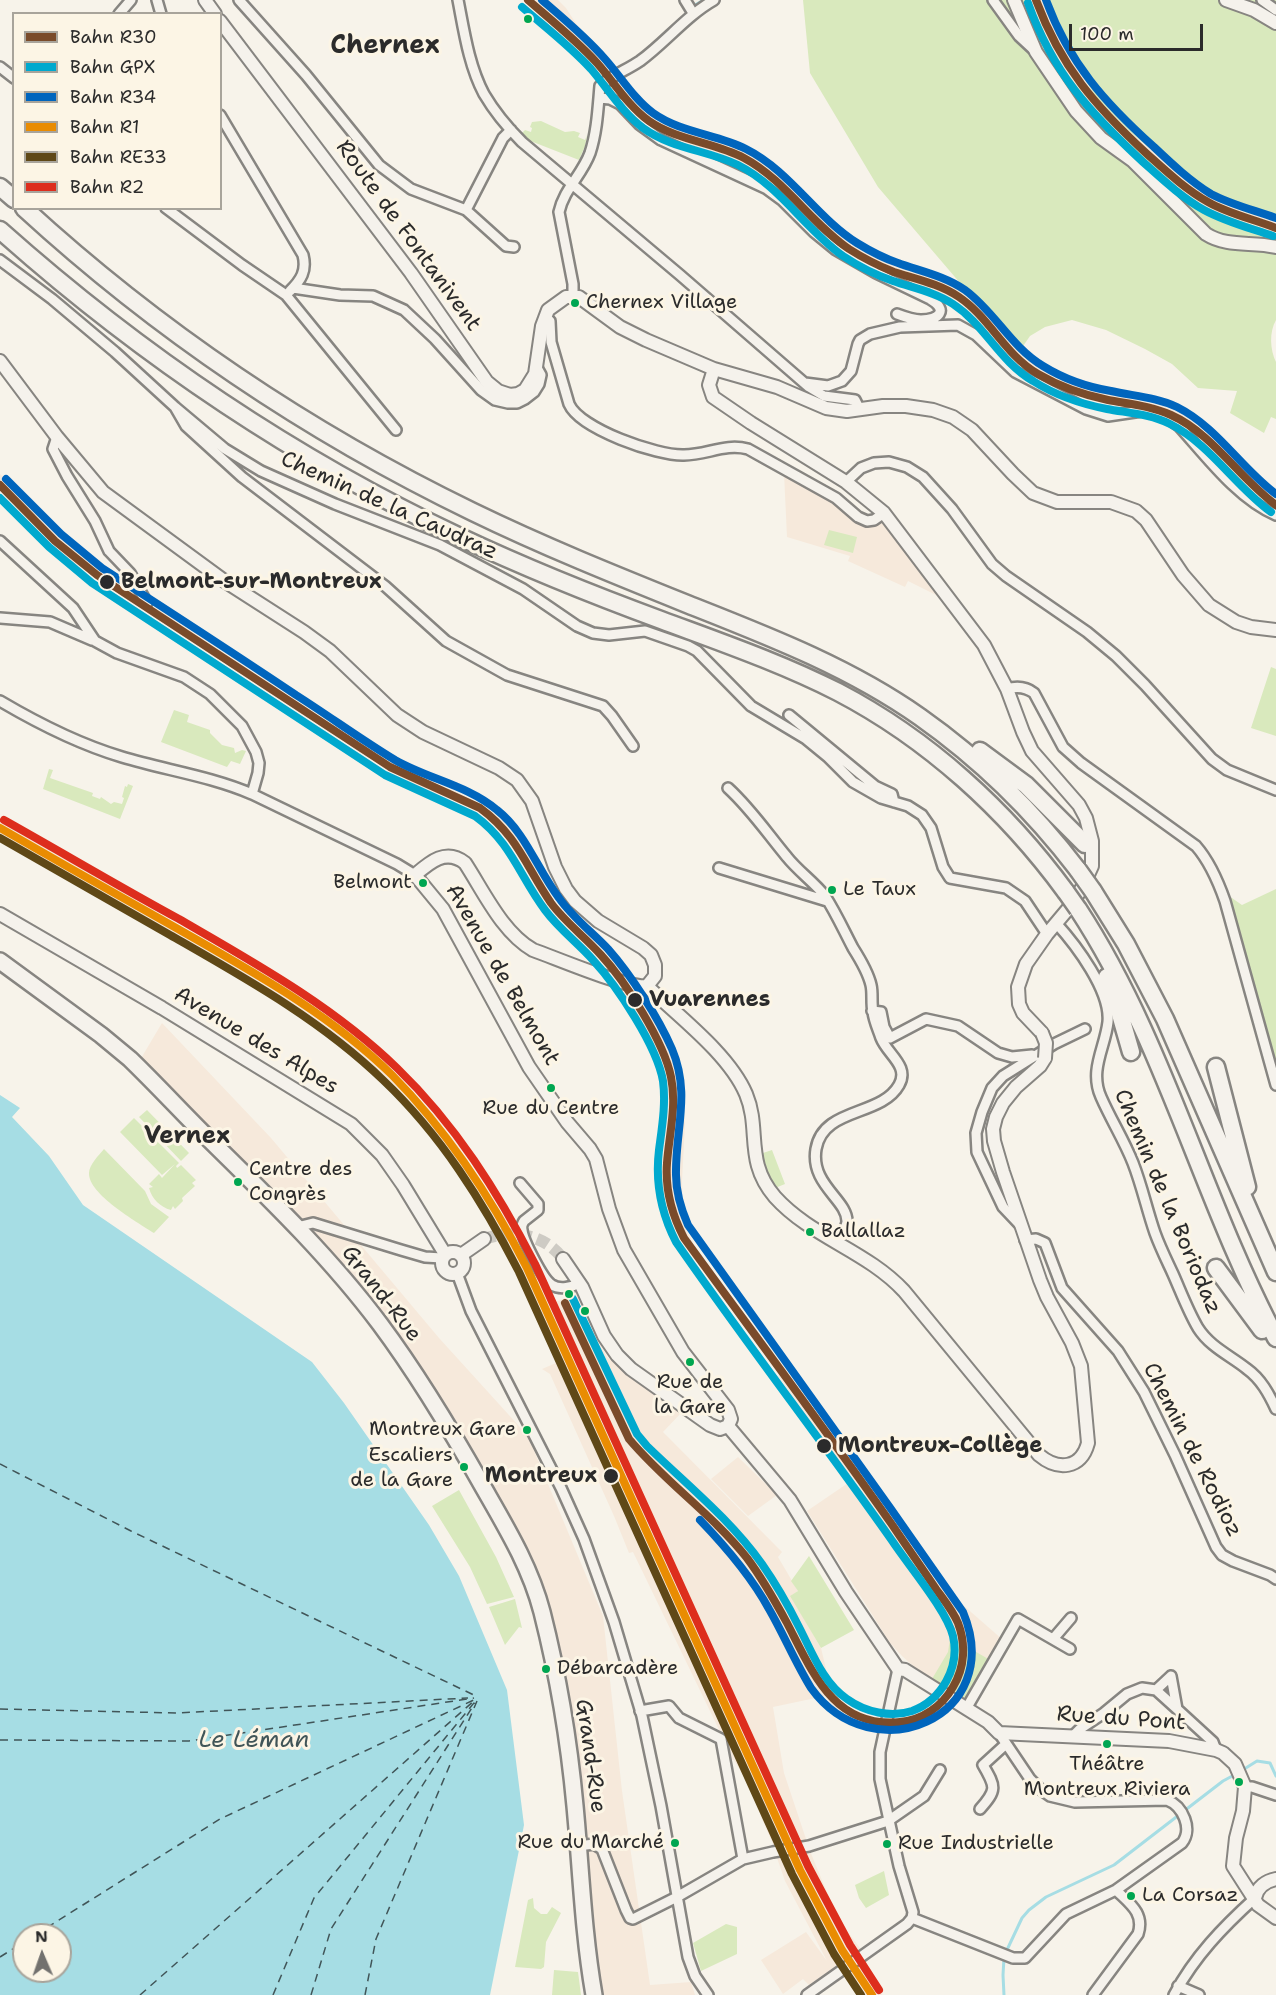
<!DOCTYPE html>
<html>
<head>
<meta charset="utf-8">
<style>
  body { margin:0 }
  #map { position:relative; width:1276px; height:1995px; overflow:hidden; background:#f7f3ea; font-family:"Shantell Sans",sans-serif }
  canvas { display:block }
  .legend { position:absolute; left:12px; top:12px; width:210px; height:198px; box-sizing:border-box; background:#fcf5e5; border:2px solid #a8a49b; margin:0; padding:8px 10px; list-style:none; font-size:18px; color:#2b2b2b }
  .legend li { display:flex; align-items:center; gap:12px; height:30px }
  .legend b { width:30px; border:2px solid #a8a49b }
  .north { position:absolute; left:12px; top:1923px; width:60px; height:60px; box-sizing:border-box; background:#fcf5e5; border:2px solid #a8a49b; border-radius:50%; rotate:358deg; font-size:16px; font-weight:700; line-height:24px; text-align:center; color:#2b2b2b }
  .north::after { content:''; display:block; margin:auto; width:21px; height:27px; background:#72716e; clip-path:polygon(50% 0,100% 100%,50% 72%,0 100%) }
  .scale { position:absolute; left:1069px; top:24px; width:134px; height:27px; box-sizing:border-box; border:3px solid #2b2b2b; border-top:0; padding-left:8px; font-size:18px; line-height:21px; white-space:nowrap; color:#2b2b2b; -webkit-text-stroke:4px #fcf5e5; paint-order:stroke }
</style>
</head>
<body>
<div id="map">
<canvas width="1276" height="1995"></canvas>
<ul class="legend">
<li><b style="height:8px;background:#7a4b2a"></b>Bahn R30</li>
<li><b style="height:8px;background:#00a9ce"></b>Bahn GPX</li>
<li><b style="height:8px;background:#0065bd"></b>Bahn R34</li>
<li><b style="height:8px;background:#e98c02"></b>Bahn R1</li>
<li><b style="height:8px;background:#5f4817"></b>Bahn RE33</li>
<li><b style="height:8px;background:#dd2e1d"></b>Bahn R2</li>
</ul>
<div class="north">N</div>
<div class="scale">100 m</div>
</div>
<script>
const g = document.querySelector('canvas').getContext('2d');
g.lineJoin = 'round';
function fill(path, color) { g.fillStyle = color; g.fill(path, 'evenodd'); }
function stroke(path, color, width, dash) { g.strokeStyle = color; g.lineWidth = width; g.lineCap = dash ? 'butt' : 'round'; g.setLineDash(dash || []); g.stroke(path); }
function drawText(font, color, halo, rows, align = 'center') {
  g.font = font + ' "Shantell Sans",sans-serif'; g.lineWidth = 6; g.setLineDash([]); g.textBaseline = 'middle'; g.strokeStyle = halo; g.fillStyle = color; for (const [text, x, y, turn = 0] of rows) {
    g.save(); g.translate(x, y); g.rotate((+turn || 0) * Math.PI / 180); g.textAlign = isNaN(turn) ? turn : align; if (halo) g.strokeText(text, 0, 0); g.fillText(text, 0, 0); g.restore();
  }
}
fill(new Path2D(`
  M523 0H558L566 8 597 56 636 105 659 123 758 155 784 177 828 223 852 244 902 267 936 278 968 292 1019 352 1045 368 1074 382 1103 392 1163 406 1186 415 1276 499V509L1248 489 1195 433 1182 423 1155 411 1099 401 1072 393 1023 369 1000 349 980 323 958 301 880 271 842 250 814 226 763 177 734 160 692 146 655 130 631 110 593 62Z
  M1030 0H1046L1075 65 1097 98 1129 131 1203 193 1276 220V233L1212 211 1198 203 1174 184 1100 116 1056 59Z
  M784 473 837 505 860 524 882 523 940 597 908 581 905 587 848 561 850 556 787 537Z
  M0 474 32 503 38 518 70 547 120 583 129 576 144 603 156 608 353 738 378 750 421 780 455 791 482 805 502 820 517 835 545 886 562 912 612 960 628 988 637 992 653 1016 660 1023 658 1025 673 1053 682 1090 685 1124 682 1181 683 1215 688 1233 699 1254 796 1385 911 1546 903 1551 850 1474 848 1475 830 1450 828 1451 820 1441 822 1439 778 1376 779 1375 680 1239 658 1180 660 1179 665 1134 659 1128 667 1107 670 1082 664 1061 608 969 595 953 559 918 549 904 515 846 479 811 448 797 424 790 392 772 68 559 0 489Z
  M0 821 290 989 348 1031 373 1052 433 1113 459 1147 516 1235 547 1299 556 1302 576 1293 591 1331 608 1358 683 1411 663 1432 782 1552 778 1557 798 1591 791 1596 821 1648 831 1690 836 1698 843 1704 853 1711 863 1713 861 1722 852 1718 834 1707 825 1696 773 1707 784 1773 810 1851 838 1919 869 1960 862 1965 882 1995H858L845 1977 838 1982 831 1970 809 1985 803 1979 783 1994 761 1960 806 1932 827 1961 785 1881 776 1855 774 1846 761 1817 755 1796 734 1760 726 1759 724 1740 633 1552 629 1553 614 1516 550 1374 542 1369 556 1363 532 1310 534 1309 527 1294 528 1290 484 1206 448 1154 422 1120 389 1086 363 1061 336 1038 281 1001 0 840Z
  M162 1023 271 1138 439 1338 528 1436 603 1616 622 1791 650 1985 691 1982 695 1995H603L595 1960 551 1686 539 1581 446 1412 140 1060Z
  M738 1457 777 1495 748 1516 711 1479Z
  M851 1481 899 1549 1003 1640 967 1701 921 1673 902 1656 890 1643 807 1511Z`), '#f6e9db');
fill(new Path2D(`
  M803 0H1030L1056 59 1100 116 1174 184 1198 203 1212 211 1276 233V320C1269 332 1270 350 1276 362V419L1271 417 1264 433 1230 413 1237 391 1198 388 1172 364 1145 349 1106 330 1072 320 1045 327 1030 336 1019 352 878 187 810 73Z
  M1046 0H1276V220L1247 213 1203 193 1129 131 1097 98 1075 65Z
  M541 121 565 132 574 131 580 133 578 137 585 140 587 135 585 146 579 160 528 140 521 134 525 130 531 132 532 128 530 127 532 122Z
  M829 530 857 537 853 553 824 545Z
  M1271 667 1276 669V736L1251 728Z
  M174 710 189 715 187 722 210 730V733L222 745 234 748 235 753 242 750 246 751 240 764 231 761 227 767 161 742Z
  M49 769 53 770 50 778 93 793 92 796 100 799 101 797 111 804 114 802 122 804 124 798 122 797 125 786 127 787 128 784 133 786 120 819 43 789Z
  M1276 889V1067L1229 896 1242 905Z
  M147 1110 189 1153 181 1161 139 1117Z
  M134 1118 179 1163 176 1166 177 1168 181 1165 196 1180 192 1183 195 1186 182 1198 183 1201 175 1209 173 1206 171 1210C160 1207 152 1199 149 1188L153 1187 149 1184 159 1174 162 1178 175 1164 162 1175 120 1132Z
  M104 1149 145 1191 151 1204 169 1217 154 1233C137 1222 88 1194 89 1173 89 1165 99 1155 104 1149Z
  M772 1150 785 1184 775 1188 763 1166 760 1154Z
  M459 1490 496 1557 514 1597 487 1604 470 1567 432 1506Z
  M809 1556 854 1630 821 1648 790 1596 798 1591 791 1581Z
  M515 1599 522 1628 519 1627 505 1645 489 1607Z
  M952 1638 990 1660 968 1698H964L932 1679 948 1652 950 1639Z
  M884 1871 889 1895 866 1908 859 1898 855 1885Z
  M533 1898 534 1908 541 1914H547L552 1907 561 1913 546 1942 544 1967 541 1969 515 1967 528 1900Z
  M726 1924 737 1927V1954L701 1971 693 1943Z
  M554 1970 578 1972 581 1995H552Z`), '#d9e9bd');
fill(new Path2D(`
  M0 1095 20 1108 12 1117 49 1156 83 1205 312 1362 344 1403 429 1525 459 1576 507 1690 524 1825 490 1995H0ZM24 1935H60V1971H24Z`), '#a6dde4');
stroke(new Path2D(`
  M693 6 704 0
  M1241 1771 1257 1761 1270 1763 1276 1776
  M1006 1952 1022 1918 1029 1910 1046 1897 1114 1865 1223 1781 1236 1774
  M1004 1958 1003 1975 1004 1995`), '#a6dde4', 3);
stroke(new Path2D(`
  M0 1464 131 1531 478 1697
  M0 1709 177 1713 468 1698
  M0 1740 189 1741 474 1698
  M35 1935 220 1819 478 1698
  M0 1957 24 1942
  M140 1995 475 1700
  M273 1995 314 1898 478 1698
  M311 1995 331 1929 475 1703
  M365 1995 376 1939 477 1701`), '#415558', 1.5, [8, 6]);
stroke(new Path2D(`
  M484 1239C512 1229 545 1234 563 1259`), '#cecbc4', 12, [12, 6]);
const minor = new Path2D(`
  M157 0 161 14
  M239 0 306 75 379 165 411 189 466 210 506 246 514 247
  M458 0C464 31 469 66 484 94 494 111 508 128 522 142L680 275 809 387 824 396 855 400 860 410
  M685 0 693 13
  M993 0 1019 36 1033 49
  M1262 0 1276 10
  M119 14 131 0
  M0 67 14 78
  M599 98 610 99 620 104 639 124 661 140 767 189 782 200 814 232 836 250 876 273 930 299C949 310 939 320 921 320 913 320 905 317 897 314
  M220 115 303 255C307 271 301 280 290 291
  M166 208 242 265 286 295 396 430
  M466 210 503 138 511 130
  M0 260 52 299 115 352 175 407 186 426 242 477 385 586 446 641 507 675 603 706 612 716 633 746
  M293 288 340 295 373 296 404 310 435 339 481 390 495 400 508 403H517L525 399 534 392 539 384 541 375 536 366
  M573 297V284L559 212C564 189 582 175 590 153 597 132 598 108 600 86 612 75 627 70 640 61 666 42 686 16 714 0
  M545 317 550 321 551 342 569 404C580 429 657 456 684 455 707 455 725 443 748 449L836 498 858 517 867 521 874 520 884 513
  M805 383 828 386 842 381 851 371 858 344 860 340 870 334 900 327 958 325 976 335 1015 372 1086 409 1108 416 1142 411 1151 412 1166 417 1179 426C1206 456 1238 499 1276 515
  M175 407 225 449 261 471 335 504 440 545 523 589 577 626 593 633 609 635 645 631 688 646 697 651 751 706 806 739 828 757 853 782 881 798 908 806 922 815 931 828 943 867 950 878 1006 888 1025 901 1047 934
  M57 437 53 449 67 476 95 521 109 551 130 573 147 603
  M846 482 861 468 874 463 889 462 907 467 923 477 952 509 992 564 1006 576 1087 632 1116 656 1145 685 1212 759 1227 770 1276 790
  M0 541 73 608 95 641 117 653 184 677 210 694 242 726 256 752 259 763 258 773 252 794
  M0 618 50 622 92 640
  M1007 689C1017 686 1026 687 1034 693L1063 747 1081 763 1196 846C1210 862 1218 881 1225 901L1276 1085
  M0 701C39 724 78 744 122 757 165 770 210 776 252 794L397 864 415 875
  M789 715 875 786 892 794 894 802
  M728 788C751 809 767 833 787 857 798 871 814 882 825 896 836 913 844 931 853 948 860 959 868 972 871 985 873 993 871 1003 873 1012 874 1021 878 1029 881 1038 887 1054 910 1066 899 1085 881 1117 823 1107 816 1149 810 1185 848 1200 847 1222 846 1229 841 1236 837 1242
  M719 868 827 901
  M1056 923C1076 945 1111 991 1108 1022 1105 1048 1089 1070 1101 1097 1111 1120 1124 1140 1133 1163 1142 1186 1147 1210 1155 1233 1160 1247 1167 1261 1173 1274 1181 1292 1188 1311 1198 1328 1210 1347 1231 1356 1247 1369 1261 1379 1269 1394 1276 1409
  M872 1011 881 1012 884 1027 890 1038 926 1019 958 1026 998 1053 1012 1057 1032 1055
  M520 1183 538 1204V1210L524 1221C522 1225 521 1225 522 1230 523 1240 543 1280 552 1285 560 1290 572 1287 580 1283
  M1021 1226 1003 1207 977 1152 976 1133 982 1112 992 1088 1003 1076 1054 1044 1085 1029
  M297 1227 313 1223 401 1250 425 1257 442 1258
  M1025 1240 1036 1239 1045 1243 1062 1288 1118 1351 1144 1392 1175 1455 1216 1547 1222 1555 1233 1561 1270 1575 1276 1579
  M457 1273 471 1311 561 1488 584 1539 614 1622 642 1716 661 1806 688 1957 695 1976 708 1995
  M1053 1639 1071 1618
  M898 1669 880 1752V1779L899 1866 913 1912 912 1918
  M1171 1676 1177 1709 1213 1742 1216 1750
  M1156 1690 1177 1709
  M966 1709 1018 1619 1070 1649
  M640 1711 669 1706 679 1718 721 1739 743 1859
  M1072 1737 1080 1729 1104 1713 1127 1694 1142 1688 1156 1690 1171 1676
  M1245 1787H1252L1276 1795
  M980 1809C997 1790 996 1787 983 1765L1006 1744
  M578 1846 594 1844 602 1849 626 1910 630 1918 633 1919 677 1897 743 1859 773 1852 809 1846 888 1821 924 1796 940 1770
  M912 1918 1013 1958H1025L1066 1914 1116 1890 1182 1843C1193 1829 1183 1806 1167 1800L1075 1802 1050 1796 1040 1789 1030 1779 999 1733
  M1178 1986 1199 1995
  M807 1995 907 1924 912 1918
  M1093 1995 1138 1934C1145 1913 1129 1903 1116 1890
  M1174 1995C1194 1957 1223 1927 1255 1898`);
const tertiary = new Path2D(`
  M205 0 215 14
  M1014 0 1036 52 1076 111 1101 138 1133 161 1206 234C1228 248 1252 241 1276 247
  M1226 0 1254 10 1276 23
  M220 21 411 273 487 382 498 391 510 395 518 394 525 390 535 374 542 326 548 310 566 297H579L620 327 646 340 714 369 777 387 826 408 847 411 883 406H906L933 410 953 417 972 430 1013 474 1033 493 1057 502H1111L1136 511 1146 520 1183 575 1209 605 1236 622 1251 627 1276 630
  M0 361 57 437 103 492 223 580 304 632 330 651 397 715 423 732 499 768 517 780 532 801 555 867 566 889 575 901 598 921 643 948 651 955 655 965V976L647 986
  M714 369 709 385 713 397 751 423 846 482 884 513 984 645 1007 689 1023 732 1032 751 1079 805 1086 818 1092 841V866L1082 888 1068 909 1047 934 1026 964 1018 987 1019 1004 1023 1013 1042 1033
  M0 914 162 1008 351 1124 382 1155 403 1185 445 1254
  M442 1263a11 11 0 1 1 22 0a11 11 0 1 1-22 0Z
  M461 1255 484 1239
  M563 1259 582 1287 604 1336 617 1355 631 1369 710 1425 720 1429 728 1426
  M728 1426 731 1419 728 1410 683 1352 624 1250 609 1209 596 1159 590 1149 567 1122 529 1067 443 909 415 875C430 862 446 848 465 863 484 892 502 932 533 950 556 958 628 989 647 986 678 1016 729 1054 746 1094 761 1130 744 1161 775 1197 811 1237 867 1251 904 1291L1039 1455C1058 1471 1081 1469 1088 1443L1081 1366 1072 1343 1047 1297 1040 1280 1003 1172 994 1141 993 1129 996 1117 1003 1103 1016 1087 1040 1066 1045 1058
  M728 1426 790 1500 846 1592 898 1669 905 1670 988 1722 999 1733 1169 1741 1216 1750 1223 1753 1235 1764 1245 1787 1243 1811 1236 1838 1233 1866 1258 1905 1276 1918
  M1255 1898C1257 1887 1266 1881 1276 1879`);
const primary = new Path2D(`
  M0 961 101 1035 130 1059C160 1088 188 1119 218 1148 275 1204 332 1260 380 1324 418 1375 451 1430 482 1485 506 1527 530 1566 542 1612 558 1675 569 1741 575 1806 581 1869 583 1932 594 1995`);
const motorway = new Path2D(`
  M0 187 14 199
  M24 208C157 330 310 433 473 512 543 546 615 575 687 604 768 636 849 667 920 717 981 760 1033 811 1078 870
  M0 230C138 353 293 458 460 537 526 568 593 595 661 620 720 642 781 663 838 692 928 739 1006 810 1066 892
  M980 751 1026 785 1085 844
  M1093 891 1126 944 1165 1019 1276 1272
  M1078 909C1165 1042 1202 1199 1276 1338
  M1107 977 1116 1000 1131 1052
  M1216 1067 1247 1187
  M1216 1268 1262 1330`);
stroke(minor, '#878581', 14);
stroke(tertiary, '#878581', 16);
stroke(primary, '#878581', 20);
stroke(motorway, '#878581', 21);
stroke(minor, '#f5f2ec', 9);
stroke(tertiary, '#f5f2ec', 12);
stroke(primary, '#f5f2ec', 15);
stroke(motorway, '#f5f2ec', 16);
const tertiaryBridge = new Path2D(`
  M1042 1033 1046 1043 1045 1058`);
const motorwayBridge = new Path2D(`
  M1078 870 1093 891
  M1066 892 1078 909`);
stroke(tertiaryBridge, '#878581', 16, []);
stroke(motorwayBridge, '#878581', 21, []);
stroke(tertiaryBridge, '#f5f2ec', 12);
stroke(motorwayBridge, '#f5f2ec', 16);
stroke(new Path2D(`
  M528 0C551 20 576 40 597 63 614 82 628 106 649 121 678 141 714 142 744 158 785 180 811 223 849 249 863 258 879 266 894 272 916 279 940 284 959 297 990 318 1005 355 1038 374 1060 387 1084 395 1108 400 1129 404 1151 406 1171 415 1213 434 1239 478 1276 505
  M1036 0C1061 67 1095 106 1147 154 1166 171 1185 189 1208 202 1229 214 1253 219 1276 228
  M0 485 55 541 97 575 390 767 480 808C518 836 526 867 551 903 565 922 585 937 601 955 626 982 664 1042 671 1077 677 1106 669 1135 667 1163 665 1190 672 1215 684 1238 754 1334 825 1429 893 1526 907 1547 922 1568 936 1589 944 1600 953 1611 958 1623 966 1644 965 1667 953 1687 942 1706 923 1720 900 1722 834 1729 812 1671 787 1623 775 1601 762 1578 747 1558 712 1514 665 1482 629 1439L565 1303`), '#7a4b2a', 8);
stroke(new Path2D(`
  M1028 3C1053 73 1089 112 1143 162 1162 179 1181 197 1204 210 1226 222 1250 228 1273 236
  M522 7C545 27 570 46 591 69 608 89 622 112 643 128 672 149 707 150 738 165 780 186 805 229 843 256 858 266 876 275 893 281 913 288 935 292 953 304 985 325 999 361 1033 381 1055 395 1081 404 1107 409 1128 413 1150 414 1170 424 1210 444 1235 486 1271 512
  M0 498 49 547 92 583 385 775 475 816C511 842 520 877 545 910 559 929 578 943 593 960 617 986 657 1046 663 1081 666 1104 662 1127 659 1150 655 1183 661 1213 676 1242 746 1343 822 1441 893 1542 909 1566 947 1611 953 1636 960 1667 942 1700 912 1711 891 1718 865 1712 847 1699 823 1683 812 1652 799 1627 788 1605 776 1584 762 1564 730 1519 686 1484 647 1446L637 1434 573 1299`), '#00a9ce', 8);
stroke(new Path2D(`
  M542 0C564 19 586 37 605 59 621 77 634 99 653 113 681 133 717 134 746 149 790 171 816 217 857 243 870 251 883 258 898 263 920 271 945 276 965 290 995 312 1011 347 1043 366 1064 379 1087 387 1111 391 1133 396 1156 397 1177 407 1217 427 1241 468 1276 494
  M1046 0C1069 63 1105 103 1154 147 1172 164 1190 181 1211 194 1232 205 1254 210 1276 218
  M6 479 61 534 102 568C167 610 232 652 296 695 329 716 362 740 395 760 428 779 467 785 497 810 526 833 537 869 559 898 573 918 592 932 608 949 631 975 658 1017 672 1049 691 1094 675 1130 676 1175 676 1193 681 1209 688 1225L891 1509 963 1612C1007 1717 873 1774 811 1688 795 1662 784 1635 769 1609 751 1576 726 1547 700 1520`), '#0065bd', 8);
stroke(new Path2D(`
  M0 828C59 862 119 896 178 929 253 972 330 1014 392 1075 448 1132 491 1197 527 1268L800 1870 842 1950 872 1995`), '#e98c02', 8);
stroke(new Path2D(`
  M0 838C57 870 113 903 170 935 245 978 321 1020 383 1080 441 1135 483 1202 519 1272L792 1874 834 1954 861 1995`), '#5f4817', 8);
stroke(new Path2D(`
  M4 820C63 853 120 887 179 919 255 963 333 1006 397 1068 455 1124 498 1192 535 1264L808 1866 850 1945 879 1990`), '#dd2e1d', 8);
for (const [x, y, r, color] of [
  [528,19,5,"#00a651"],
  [575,303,5,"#00a651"],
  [107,582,8,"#2b2b2b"],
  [423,883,5,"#00a651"],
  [832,890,5,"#00a651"],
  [635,1000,8,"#2b2b2b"],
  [551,1088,5,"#00a651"],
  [238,1182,5,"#00a651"],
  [810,1232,5,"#00a651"],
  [569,1294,5,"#00a651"],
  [585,1311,5,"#00a651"],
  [690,1362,5,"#00a651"],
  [527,1430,5,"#00a651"],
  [824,1446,8,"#2b2b2b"],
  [464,1467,5,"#00a651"],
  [611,1476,8,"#2b2b2b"],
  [546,1669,5,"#00a651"],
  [1107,1744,5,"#00a651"],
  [1239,1782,5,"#00a651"],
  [675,1843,5,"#00a651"],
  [887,1844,5,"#00a651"],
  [1131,1896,5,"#00a651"]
]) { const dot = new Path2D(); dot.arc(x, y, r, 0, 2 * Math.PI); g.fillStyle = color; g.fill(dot); stroke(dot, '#fcf5e5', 2); }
drawText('20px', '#2b2b2b', '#fcf5e5', [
  ["Chernex Village",586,303],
  ["Belmont",412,883,"right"],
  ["Le Taux",843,890],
  ["Rue du Centre",551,1109,"center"],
  ["Centre des",249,1170],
  ["Congrès",249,1195],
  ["Ballallaz",821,1232],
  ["Rue de",690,1383,"center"],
  ["la Gare",690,1408,"center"],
  ["Montreux Gare",516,1430,"right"],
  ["Escaliers",453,1456,"right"],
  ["de la Gare",453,1481,"right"],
  ["Débarcadère",557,1669],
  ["Théâtre",1107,1765,"center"],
  ["Montreux Riviera",1107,1790,"center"],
  ["Rue du Marché",664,1843,"right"],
  ["Rue Industrielle",898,1844],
  ["La Corsaz",1142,1896]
], 'left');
drawText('22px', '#2b2b2b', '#fcf5e5', [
  ["Route de Fontanivent",408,236,54],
  ["Chemin de la Caudraz",389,506,24],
  ["Avenue de Belmont",502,975,60],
  ["Avenue des Alpes",256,1041,31],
  ["Chemin de la Boriodaz",1167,1202,67],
  ["Grand-Rue",381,1294,52],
  ["Chemin de Rodioz",1192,1450,63],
  ["Rue du Pont",1121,1719,4],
  ["Grand-Rue",590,1756,82]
]);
drawText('bold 22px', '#2b2b2b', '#fcf5e5', [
  ["Belmont-sur-Montreux",121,582],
  ["Vuarennes",649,1000],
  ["Montreux-Collège",838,1446],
  ["Montreux",597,1476,"right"]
], 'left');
drawText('bold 24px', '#2b2b2b', '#fcf5e5', [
  ["Vernex",187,1137]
]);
drawText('italic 24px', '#415558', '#fcf5e5', [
  ["Le Léman",254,1741]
]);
drawText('bold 26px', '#2b2b2b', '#fcf5e5', [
  ["Chernex",385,46]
]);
</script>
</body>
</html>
